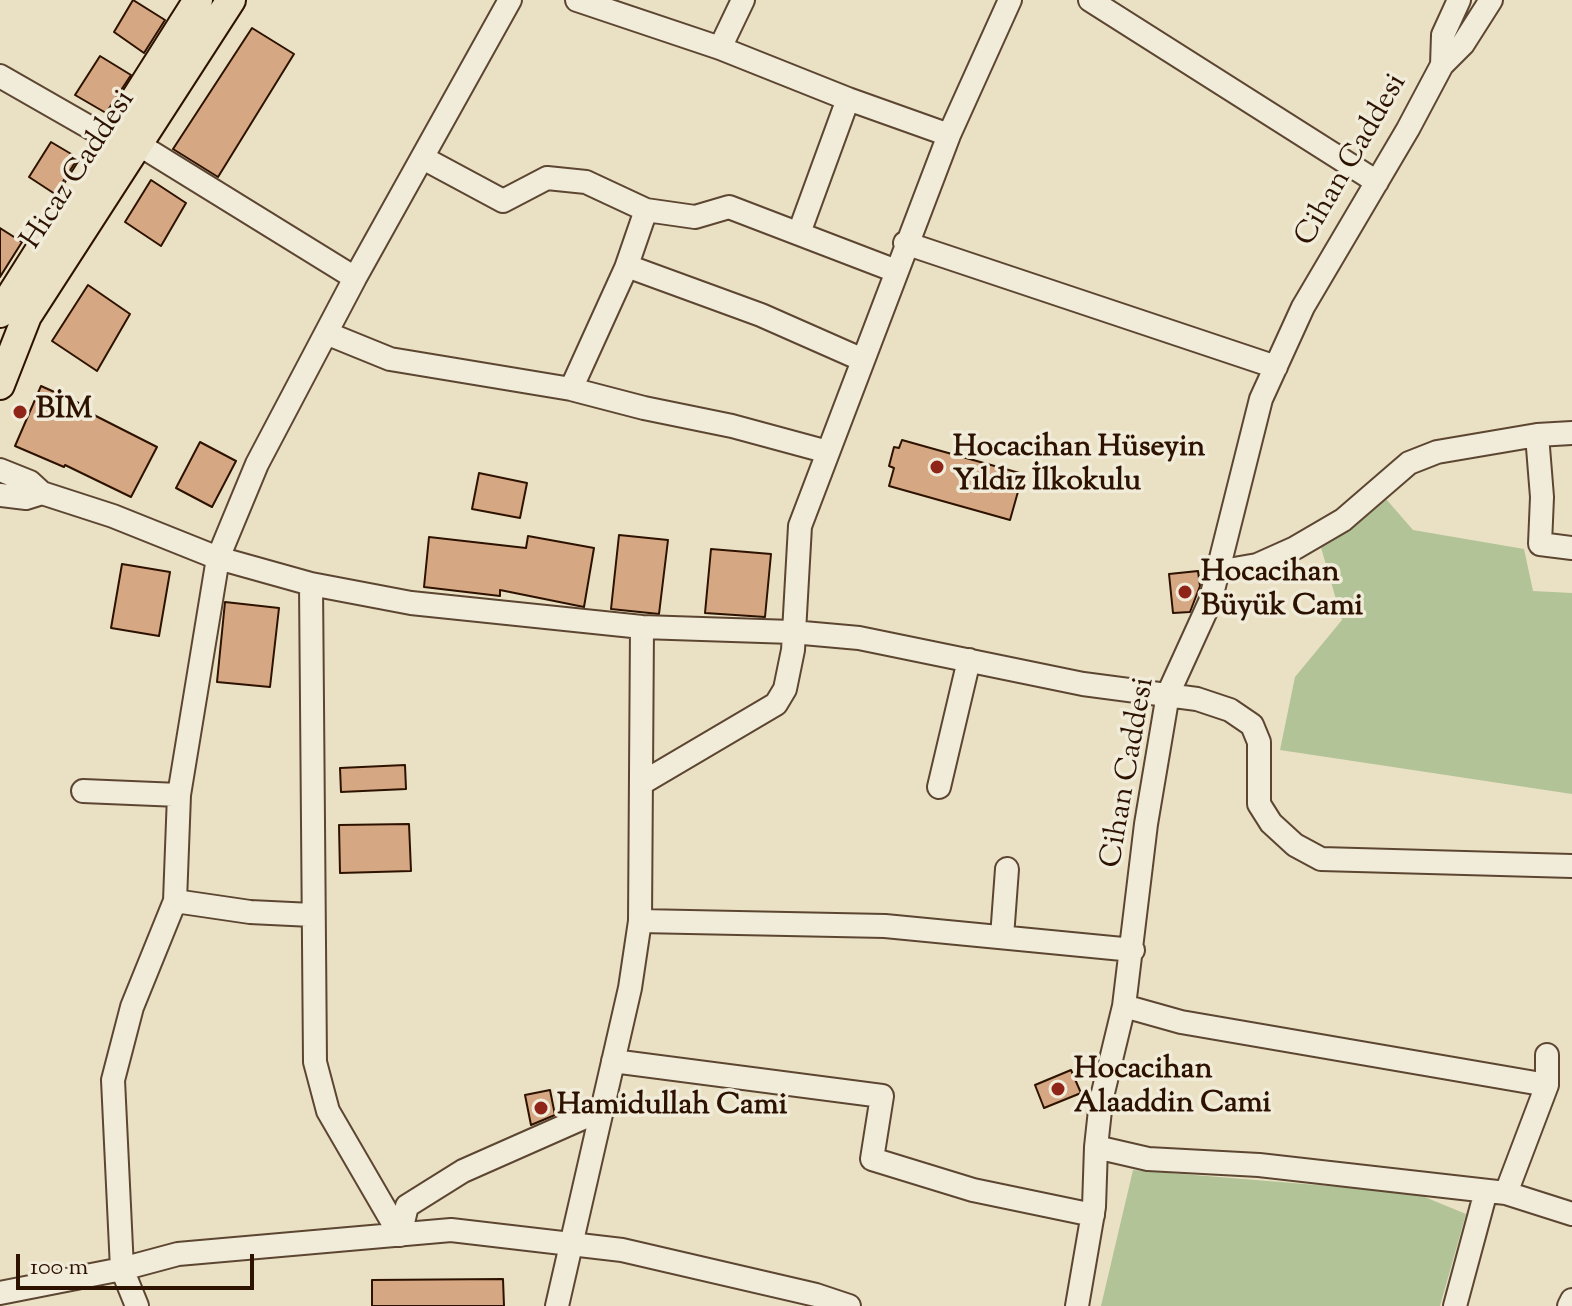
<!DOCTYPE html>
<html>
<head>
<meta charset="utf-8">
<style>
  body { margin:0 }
  #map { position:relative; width:1572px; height:1306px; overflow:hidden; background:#eae0c4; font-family:"Sorts Mill Goudy",serif }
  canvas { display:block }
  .scale { position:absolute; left:16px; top:1254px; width:238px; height:36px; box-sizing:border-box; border:4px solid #2d1200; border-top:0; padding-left:10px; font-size:24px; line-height:28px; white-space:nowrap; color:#2d1200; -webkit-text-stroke:6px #f1ebd9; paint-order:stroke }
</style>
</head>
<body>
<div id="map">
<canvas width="1572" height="1306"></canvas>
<div class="scale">100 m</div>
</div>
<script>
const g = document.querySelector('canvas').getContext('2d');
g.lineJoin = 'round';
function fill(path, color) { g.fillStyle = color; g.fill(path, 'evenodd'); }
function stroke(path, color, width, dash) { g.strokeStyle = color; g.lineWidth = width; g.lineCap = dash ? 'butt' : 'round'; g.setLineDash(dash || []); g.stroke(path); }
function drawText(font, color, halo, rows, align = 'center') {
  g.font = font + ' "Sorts Mill Goudy",serif'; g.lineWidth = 7; g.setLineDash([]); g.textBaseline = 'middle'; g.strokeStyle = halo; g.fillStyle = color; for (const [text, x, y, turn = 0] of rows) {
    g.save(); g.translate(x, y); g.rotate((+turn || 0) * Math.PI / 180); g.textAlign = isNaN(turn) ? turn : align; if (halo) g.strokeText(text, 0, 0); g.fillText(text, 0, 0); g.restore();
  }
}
fill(new Path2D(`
  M1386 499 1413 530 1524 549 1533 591 1572 593V794L1280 750 1295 677 1342 620 1320 544Z
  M1133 1170 1415 1193 1466 1214 1440 1306H1101Z`), '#b2c397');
const building = new Path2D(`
  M133 0 165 20 144 53 114 32Z
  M252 28 294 54 218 177 173 149Z
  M100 56 131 75 106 113 75 95Z
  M51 142 78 158 55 194 29 177Z
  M151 180 186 203 161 246 125 222Z
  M0 228 22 242 0 277Z
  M88 285 130 314 97 371 52 341Z
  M41 386 90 408 88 412 157 447 131 497 65 465 64 467 15 446Z
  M902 440 1023 474 1010 520 889 486 894 468 889 466 894 447 899 448Z
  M200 442 236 461 212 507 176 488Z
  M479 473 527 483 520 518 472 509Z
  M619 535 668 540 659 614 611 609Z
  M528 536 594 548 584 607 500 590V596L424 587 429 537 526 548Z
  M711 549 771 554 765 617 705 613Z
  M122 564 170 572 159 636 111 628Z
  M1198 571 1200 586 1190 612 1173 613 1169 574Z
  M225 602 279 608 270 687 217 682Z
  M405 765 406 789 341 792 340 768Z
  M409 824 411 871 340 873 339 825Z
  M1071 1070 1081 1093 1044 1108 1035 1085Z
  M550 1090 555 1115 531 1125 525 1095Z
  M503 1279 504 1306H372V1280Z`);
fill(building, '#d5a783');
stroke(building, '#2d1200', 2);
const minor = new Path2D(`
  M577 0 720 48 848 99 949 135
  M1090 0 1377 182
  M720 48 743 0
  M1442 65 1443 35 1459 0
  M0 76 110 139
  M138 144 355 278
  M423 158 503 201 547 178 586 182 646 210 695 217 729 207 896 271
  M799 233 848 99
  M905 243 1276 367
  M627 266 761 315 863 360
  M326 333 390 359 571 389 644 408 732 426 828 452
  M571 389 626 268 646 210
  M1537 435 1542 497 1540 544 1572 548
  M0 470 30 482 42 493 26 498 0 495
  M42 493 113 516 218 558 311 584 411 603 642 627 792 632 859 638 1083 684 1197 699 1230 710 1252 725 1259 742V804L1271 823 1295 845 1321 859 1572 866
  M1217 572 1257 565 1295 548 1343 520 1409 463 1437 452 1537 435 1572 433
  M311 584 315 1062 328 1111 400 1235
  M642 783 776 704 785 689 793 650 800 526 949 135 1010 0
  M939 787 969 660
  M83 791 179 795
  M175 901 250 912 312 915
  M640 921 885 926 1133 950
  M1002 937 1007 869
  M1124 1006 1181 1022 1547 1085
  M613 1061 882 1096 872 1159 973 1190 1093 1215
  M1096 1147 1148 1159 1259 1165 1506 1193 1572 1214
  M1506 1193 1547 1085V1055
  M400 1235 407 1206 463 1171 601 1110
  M0 1293 122 1269 178 1254 451 1230 622 1250 816 1295 849 1306
  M137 1306 122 1269 113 1080 132 1007 175 901 179 795 218 558 257 464 355 278 510 0
  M557 1306 630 988 640 921 642 627
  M1077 1306 1094 1207 1096 1147 1101 1101 1124 1006 1146 824 1168 694 1210 602 1261 399 1303 307 1408 129 1442 65 1463 44 1491 0
  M1455 1306 1486 1191
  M1569 1306 1572 1300`);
const major = new Path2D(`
  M0 313 198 0
  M0 385 27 316 231 0`);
stroke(minor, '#5c4631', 26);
stroke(major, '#2d1200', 32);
stroke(minor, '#f1ebd9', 22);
stroke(major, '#eae0c4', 28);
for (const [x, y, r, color] of [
  [20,412,8,"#8f2418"],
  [937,467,8,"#8f2418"],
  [1185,592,8,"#8f2418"],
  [1058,1089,8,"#8f2418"],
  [541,1108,8,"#8f2418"]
]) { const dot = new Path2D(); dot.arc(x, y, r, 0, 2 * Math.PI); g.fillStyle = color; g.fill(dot); stroke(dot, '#f1ebd9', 3); }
drawText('30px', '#2d1200', '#f1ebd9', [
  ["Cihan Caddesi",1353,161,-60],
  ["Hicaz Caddesi",80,171,-57],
  ["Cihan Caddesi",1130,773,-80]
]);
drawText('bold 30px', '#2d1200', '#f1ebd9', [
  ["BİM",36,412],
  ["Hocacihan Hüseyin",953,450],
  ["Yıldız İlkokulu",953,484],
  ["Hocacihan",1201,575],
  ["Büyük Cami",1201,609],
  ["Hocacihan",1074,1072],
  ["Alaaddin Cami",1074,1106],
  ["Hamidullah Cami",557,1108]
], 'left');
</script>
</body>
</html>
